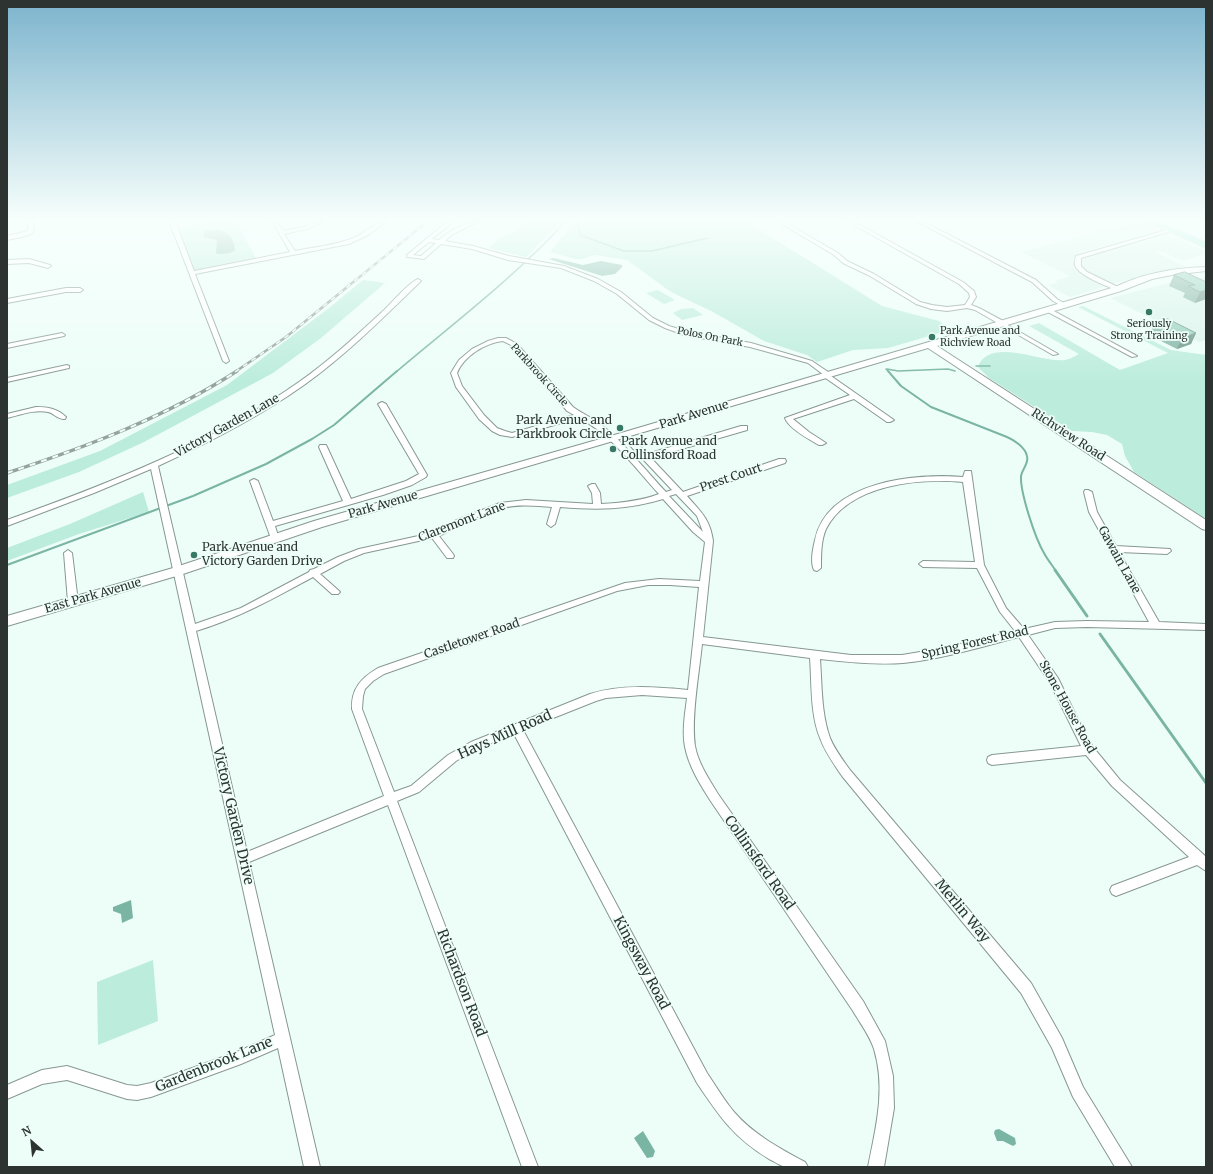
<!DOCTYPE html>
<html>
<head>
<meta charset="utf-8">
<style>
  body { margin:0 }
  #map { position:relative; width:1213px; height:1174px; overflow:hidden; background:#edfef8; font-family:Merriweather,serif }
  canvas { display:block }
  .frame { position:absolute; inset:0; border:8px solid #2c3330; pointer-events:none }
  .north { position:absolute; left:12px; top:1122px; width:40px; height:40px; -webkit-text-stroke:3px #edfef8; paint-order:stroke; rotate:333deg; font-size:11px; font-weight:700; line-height:16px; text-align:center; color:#2c3330 }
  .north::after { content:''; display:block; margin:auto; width:14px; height:18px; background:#2c3330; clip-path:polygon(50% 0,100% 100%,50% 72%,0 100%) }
</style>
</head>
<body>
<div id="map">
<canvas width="1213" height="1174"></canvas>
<div class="frame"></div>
<div class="north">N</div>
</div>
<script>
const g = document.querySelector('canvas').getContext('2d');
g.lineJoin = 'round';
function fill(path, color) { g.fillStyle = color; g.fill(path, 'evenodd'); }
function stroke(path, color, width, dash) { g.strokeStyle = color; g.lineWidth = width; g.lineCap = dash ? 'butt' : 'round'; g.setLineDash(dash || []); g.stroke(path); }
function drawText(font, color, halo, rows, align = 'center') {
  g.font = font + ' Merriweather,serif'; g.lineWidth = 3.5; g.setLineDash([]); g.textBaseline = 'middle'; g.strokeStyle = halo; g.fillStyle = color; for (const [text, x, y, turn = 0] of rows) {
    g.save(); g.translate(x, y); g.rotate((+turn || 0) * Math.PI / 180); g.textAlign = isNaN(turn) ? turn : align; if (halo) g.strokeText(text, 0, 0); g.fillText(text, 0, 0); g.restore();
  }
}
fill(new Path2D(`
  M1140 221 1158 229 1160 231 1082 252 1075 256 1073 259 1076 269 1106 286 1070 297 1048 285 1058 282 1055 281 1070 276 1021 252Z
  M1167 235 1206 251V254L1183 261 1160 251 1156 252 1188 268 1161 271 1113 284 1087 271 1082 268 1080 264V260L1091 255Z
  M1206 277V340L1199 342 1110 298 1169 283Z`), '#d9f3ea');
fill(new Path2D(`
  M218 221H236L257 260 193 272 176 228Z
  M526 221H562L526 257 488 248 501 237 511 234Z
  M575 221H753L747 222 882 306 939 321 950 330 888 348 853 350 817 362 807 355 764 341 713 312 671 292 627 260 595 255 582 259H575L550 252Z
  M363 280 385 283 321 338 273 373 144 442 79 472 7 498V485L100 451 227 385 329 308Z
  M658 290 675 300 664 304 646 293Z
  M1083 306 1171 350 1206 355V519L1134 472 1125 456 1122 444 1107 435 1092 432 1072 431 989 378 978 367C989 336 1041 363 1065 360 1070 359 1075 356 1079 354L1029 326 1039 323 1120 370 1168 353 1078 307Z
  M693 308 703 315 682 320 673 313 681 309Z
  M143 492 149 512 79 534 7 561V548L70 524Z
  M153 960 158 1021 98 1045 97 982Z`), '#bbecdc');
fill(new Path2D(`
  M213 230C227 229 234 237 235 250 231 254 223 254 218 254L216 253 217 240 204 237 203 235 205 231Z
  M553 258 583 265 601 261 622 265V267L615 274 602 276 549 259Z
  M131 900 133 918 122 923 121 914 113 911V907Z
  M999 1129 1015 1138 1016 1144 1013 1146 1003 1141H997L994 1133 995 1130Z
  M643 1131 655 1151 653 1157 647 1158 634 1138Z`), '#7ab5a4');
stroke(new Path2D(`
  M577 221 580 235 624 251H652L708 238
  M976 366H990
  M886 369 889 372
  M887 369 898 371 948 369 955 371
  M396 372C454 323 515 277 566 221`), '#7ab5a4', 1.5);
stroke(new Path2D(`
  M888 371 901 386 931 407 1007 437C1014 440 1025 447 1027 456 1029 464 1022 469 1021 476 1020 492 1035 538 1044 553 1047 559 1052 565 1056 571
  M7 565 193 496 266 464 312 439 334 425 397 371`), '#7ab5a4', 2);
stroke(new Path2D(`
  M1055 570 1087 616
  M1100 634 1206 783`), '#7ab5a4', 3);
const street = new Path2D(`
  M28 221H34L33 233 22 237 7 240V236L28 231Z
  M169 221H175L194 271 290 252 272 221H276L283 231 304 227 319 221H325L307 229 284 234 295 251C315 247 337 245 356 237 366 232 377 220 387 221L368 235 349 244 195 274 229 361 226 363 223 361Z
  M448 221H454L432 239 439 240C450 231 465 221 479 221L453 234 445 241 473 246 509 256 564 266 598 279 621 292 653 318 669 326 685 331 751 343 812 361 831 374V376L894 420 890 422H887L854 399 793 419 809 432 826 443 822 445H819C810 440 788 428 785 418L850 395 824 377V375L808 363 750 347 684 335 665 328 649 320 617 294 594 281 561 268 508 260 472 249 441 244 424 259 407 257V255ZM429 242 436 243 421 256 413 255Z
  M777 221H783L838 253 847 261 874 274 920 302 932 305 947 307 965 305 970 297 969 293 959 284 847 221H853L963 282 974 291 976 297 971 305 979 308 1005 322 1006 324 1058 354 1053 355 975 310 967 308 947 311 931 309 916 304 870 276 843 263 834 255Z
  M916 221H922L1036 280 1057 299 1067 305 1062 306 1053 301 1032 282Z
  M1170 229 1175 230 1081 258V266L1087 272 1120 288V290H1116C1107 286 1077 275 1075 265 1074 262 1075 259 1076 256Z
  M29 259 50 265 51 266 48 268 29 263 7 264V260Z
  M418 279 421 281 420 282C383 318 346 355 304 385 259 417 208 443 158 466L195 624 241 608 309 572 310 570 314 569 338 557 359 549 432 533 459 519 500 503 526 500 593 504 592 493 588 486 592 484H595L600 493 601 504C621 503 640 501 659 494 636 469 610 433 579 418L512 437 500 435 492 431 479 419 456 387 451 373 459 360 472 349 488 341 498 338H506L517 344 573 407C581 413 591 417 599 423 622 440 646 471 666 492L672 490 622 437V433H628L647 454 741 426H747V430L651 458 683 492 779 459H785L786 461 785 463 687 496C701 512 710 519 713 541L703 637 851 655H902L944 648 1015 631 1000 612 977 568 923 567 919 564 923 561 975 562 963 482C920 478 849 484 826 529 821 540 821 555 821 568L817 571 814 570C810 562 813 548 815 540 827 481 916 473 963 477L965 471H971L984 565 1006 608 1024 629 1055 622 1087 621 1149 622 1089 512 1084 492 1085 490H1088L1092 492 1097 512 1116 546 1170 549 1171 551 1167 554 1119 552 1159 622 1206 624V630L1087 627 1055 628 1028 635 1058 678 1085 734 1093 747 1120 780 1203 854 1206 857V871L1197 865 1116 896 1112 894 1110 890 1112 886 1189 857 1112 786 1086 755 992 765 988 763 987 760 988 757 992 755 1081 746 1050 683 1019 637C981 647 942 659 903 663 876 665 847 662 820 659 822 685 821 713 830 738 835 750 843 760 850 770L1031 983 1062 1038 1083 1087 1132 1167H1115L1073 1097 1052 1048 1021 993 842 776C834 764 825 752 820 738 810 713 812 684 810 658L702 644C699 674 691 717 695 746 698 763 709 779 718 794L863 1001 885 1041 893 1076 894 1108 884 1167H868C876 1127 886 1089 874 1049 870 1036 860 1023 853 1011L710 800C700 784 689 767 685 747 682 731 685 714 687 698L642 695 606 698 596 701 523 730 707 1073C716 1086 724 1100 734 1112 753 1134 779 1148 805 1162L808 1167C800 1167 793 1168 786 1167 780 1166 774 1161 769 1159 733 1137 720 1117 697 1083L514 734 479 748 456 761 419 792 397 801 538 1167H522L388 805 249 862 320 1167H304L278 1048 241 1064 151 1097 137 1100 127 1099 67 1080 42 1084 7 1099V1085L42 1070 67 1066 127 1085 137 1086 151 1083 239 1051 275 1035 151 469 94 493 7 526V520C108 484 211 444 299 382 329 361 356 336 382 312 391 304 408 283 418 279ZM503 341 513 346 567 411 574 415 512 433 505 431 497 428 484 415 462 386 457 373C464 356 485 343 503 341ZM676 494 697 516 703 532 669 496ZM663 499 693 532 705 542 700 581 659 579 625 583 378 668C361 678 351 689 352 709L384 796 247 852 196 631C239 618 274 598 313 577L332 594H338L340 592 338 590 320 574 344 561 364 553 432 538 447 558H453L454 556 453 554 439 536C459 526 480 514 502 508 519 504 536 506 552 507L547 524 551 527 555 524 560 507C597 510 627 510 663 499ZM648 585H670L699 587 688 690C655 687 622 684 590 694L471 742 448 755 411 786 394 792 362 709 363 696 365 689 373 681 384 674 617 591Z
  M66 288H80L83 290 80 292H66L7 303V299Z
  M1046 309H1050L1137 356 1132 357 1046 311Z
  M62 333 65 335 64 336 7 348V344Z
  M67 365 69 366V368L7 382V378Z
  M382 402 386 404 427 475 426 477 412 485 383 495 275 526 279 539 275 542 272 541 250 481 254 479 258 481 273 521 343 501 319 447 320 445H326L327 447 351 499 406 481 419 474 378 404Z
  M36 407C47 407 57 408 66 417L65 419C58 420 54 413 48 412 35 409 20 415 7 418V414Z
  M68 550 72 553 78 602 73 605 68 602 64 553Z`);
const secondary = new Path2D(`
  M1206 267V271L1172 275 1152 279 1121 291 937 346 1206 520V530L1202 529 928 348 322 527 183 574 7 626V616L173 568 314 521 621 433 1115 287C1144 273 1174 268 1206 267Z`);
const primary = new Path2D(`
  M1145 221H1156L1206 242V248Z`);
stroke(street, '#879791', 2);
stroke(secondary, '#879791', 2);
stroke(primary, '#d9dada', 2);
fill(street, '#fff');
fill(secondary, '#fff');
fill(primary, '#89e9d3');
const railFar1 = new Path2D(`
  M235 372 286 337 428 221`);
const rail = new Path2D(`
  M7 473C86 447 166 417 237 371`);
stroke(railFar1, '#96a29d', 2.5);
stroke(rail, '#96a29d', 3.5);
stroke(railFar1, '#edfef8', 1.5, [5]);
stroke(rail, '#edfef8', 2, [6]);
fill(new Path2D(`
  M1174 275 1206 282V299L1195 303 1183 297 1185 293 1169 286Z
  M1154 324 1196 333 1191 344 1177 349 1149 335Z`), '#7eb2a2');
fill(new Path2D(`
  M1206 290V299L1195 303 1200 292Z
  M1196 333 1191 344 1177 349 1182 338Z`), '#679184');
const building = new Path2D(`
  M1185 272 1206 282V290L1200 292 1188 286 1195 285 1174 275Z
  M1168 319 1196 333 1182 338 1154 324Z`);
fill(building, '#93cfbc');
stroke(building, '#679184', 1);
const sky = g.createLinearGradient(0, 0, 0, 385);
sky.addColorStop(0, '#7cb4cd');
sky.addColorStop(0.57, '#f7fffc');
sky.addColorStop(1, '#f7fffc00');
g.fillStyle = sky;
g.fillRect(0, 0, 1213, 385);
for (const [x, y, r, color] of [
  [1149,312,4,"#387867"],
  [932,337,4,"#387867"],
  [620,428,4,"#387867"],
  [613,449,4,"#387867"],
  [194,555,4,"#387867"]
]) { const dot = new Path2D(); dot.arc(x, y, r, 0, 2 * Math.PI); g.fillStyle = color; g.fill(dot); stroke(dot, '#edfef8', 1.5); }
drawText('10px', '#2c3330', '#edfef8', [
  ["Seriously",1149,324],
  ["Strong Training",1149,336],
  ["Park Avenue and",940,331,"left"],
  ["Richview Road",940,343,"left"]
]);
drawText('10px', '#2c3330', '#edfef8', [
  ["Polos On Park",710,337,11],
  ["Parkbrook Circle",539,375,48]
]);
drawText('12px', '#2c3330', '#edfef8', [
  ["Park Avenue",694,415,-17],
  ["Victory Garden Lane",227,426,-29],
  ["Richview Road",1068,435,33],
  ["Prest Court",731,478,-19],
  ["Park Avenue",383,505,-16],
  ["Claremont Lane",462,522,-21],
  ["Gawain Lane",1119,560,61],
  ["East Park Avenue",93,596,-16],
  ["Castletower Road",472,639,-19],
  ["Spring Forest Road",975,643,-13],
  ["Stone House Road",1067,707,61]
]);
drawText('12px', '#2c3330', '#edfef8', [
  ["Park Avenue and",612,421,"right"],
  ["Parkbrook Circle",612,435,"right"],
  ["Park Avenue and",621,442],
  ["Collinsford Road",621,456],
  ["Park Avenue and",202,548],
  ["Victory Garden Drive",202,562]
], 'left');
drawText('14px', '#2c3330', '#edfef8', [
  ["Hays Mill Road",505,735,-24],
  ["Victory Garden Drive",233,816,77],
  ["Collinsford Road",759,863,55],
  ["Merlin Way",962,911,50],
  ["Kingsway Road",641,963,62],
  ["Richardson Road",461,983,69],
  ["Gardenbrook Lane",214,1065,-22]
]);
</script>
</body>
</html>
